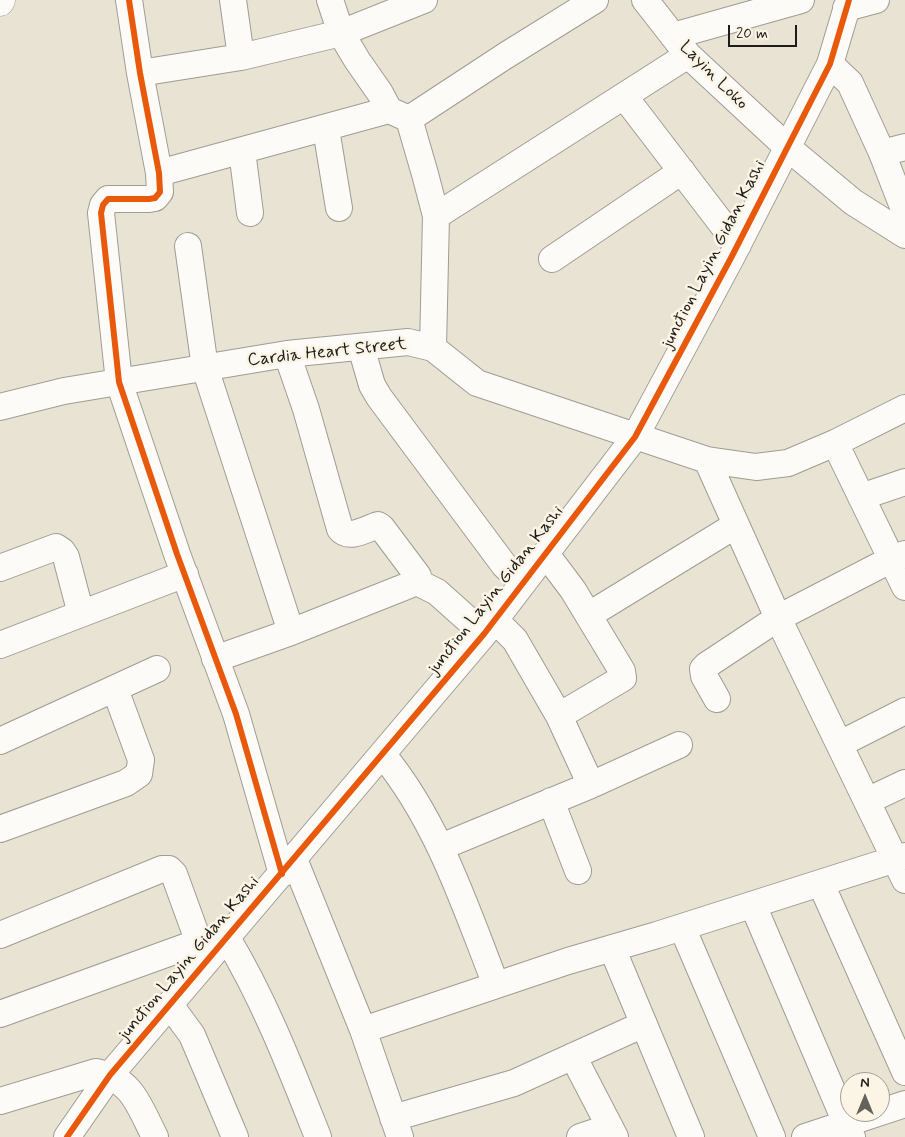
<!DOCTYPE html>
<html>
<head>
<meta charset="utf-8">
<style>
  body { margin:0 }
  #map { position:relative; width:905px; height:1137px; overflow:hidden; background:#e9e3d3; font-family:Mynerve,sans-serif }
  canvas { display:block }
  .north { position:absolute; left:840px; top:1072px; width:50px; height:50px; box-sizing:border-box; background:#fcf5e5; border:1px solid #a29e95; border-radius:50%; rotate:0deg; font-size:14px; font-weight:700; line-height:20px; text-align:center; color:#1c1c1c }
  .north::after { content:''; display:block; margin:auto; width:18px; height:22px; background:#64625c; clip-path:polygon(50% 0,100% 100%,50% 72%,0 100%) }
  .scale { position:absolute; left:728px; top:25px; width:69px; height:22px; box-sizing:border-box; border:2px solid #1c1c1c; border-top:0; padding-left:6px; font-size:15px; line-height:18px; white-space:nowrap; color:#1c1c1c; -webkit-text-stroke:4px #fcf5e5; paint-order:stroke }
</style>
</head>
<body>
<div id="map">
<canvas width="905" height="1137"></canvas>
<div class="north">N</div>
<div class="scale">20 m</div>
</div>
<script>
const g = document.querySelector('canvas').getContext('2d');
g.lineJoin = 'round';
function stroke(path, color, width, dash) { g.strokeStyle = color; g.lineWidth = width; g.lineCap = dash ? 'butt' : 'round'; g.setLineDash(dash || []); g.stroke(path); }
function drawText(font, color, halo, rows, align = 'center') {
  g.font = font + ' Mynerve,sans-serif'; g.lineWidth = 5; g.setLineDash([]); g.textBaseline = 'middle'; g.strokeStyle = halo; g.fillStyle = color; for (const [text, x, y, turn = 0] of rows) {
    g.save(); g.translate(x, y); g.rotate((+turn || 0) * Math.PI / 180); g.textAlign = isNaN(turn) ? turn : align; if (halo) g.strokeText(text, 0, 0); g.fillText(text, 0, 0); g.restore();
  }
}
const minor = new Path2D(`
  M129 0 140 73 159 173 160 192 155 198 149 199H108L103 205 101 213 119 382 177 554 236 714 282 874
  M233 0 241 57
  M330 0 341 33 357 60 380 93 389 110 409 119 425 174 436 216 433 348
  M645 0 688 55 787 147 853 202 905 235
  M846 8 876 0
  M673 36 801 0
  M830 64 850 83 882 153 905 212
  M140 73 241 57 341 33 424 0
  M624 96 738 245
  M409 119 505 56 595 0
  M326 129 339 208
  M242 151 250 213
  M882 153 905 147
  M159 173 389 110
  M436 216 688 55
  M188 246 205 368 291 632
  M552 259 682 171
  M361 347 372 385 379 397 504 565 523 583
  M287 354 306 409 340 529C349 540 366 529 378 525L382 528 418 576 417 582
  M0 407 64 391 287 354 408 342 433 348 477 383 707 460 756 467 788 463 835 443 905 408
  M835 443 905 587
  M707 460 778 618 905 880
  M861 497 905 482
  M546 554 573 590 622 671 623 678 559 716
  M0 568 56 547 62 551 66 557 81 614
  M589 615 736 525
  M495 620 515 640 559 716 591 785
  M0 645 185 574
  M215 659 291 632 417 582 437 592 484 634
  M717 699 704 676 703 669 707 665 778 618 892 559 905 554
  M0 741 157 669
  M840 744 905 711
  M383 755C438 822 465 906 496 985
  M551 801 578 871
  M867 801 905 783
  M0 829 126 783 139 774 141 760 115 689
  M441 847 591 785 679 745
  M294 859 363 1030 400 1137
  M821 884 905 1072
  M753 905 852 1137
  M682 927 772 1137
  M0 935 162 869H169L174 874 206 962
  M227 938C265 1001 291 1069 318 1137
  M612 948 691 1137
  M170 1005 192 1035 235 1137
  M0 1014 199 942
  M363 1030 568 961 657 935 905 856
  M573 1056 615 1137
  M0 1101 96 1072C133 1080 139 1106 155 1137
  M393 1118 514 1083 644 1024
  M67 1137 110 1075 484 634 635 437 732 256 830 64 849 0
  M580 1137 610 1127
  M805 1137 905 1104`);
const primary = new Path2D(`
  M0 2 1 0`);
stroke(minor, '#9f9c93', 28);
stroke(primary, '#9f9c93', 29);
stroke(minor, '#fcfbf8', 26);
stroke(primary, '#fcfbf8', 28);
stroke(new Path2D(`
  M129 0 140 73 159 173 160 192 155 198 149 199H108L103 205 101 213 119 382 177 554 236 714 282 874
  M67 1137 110 1075 484 634 635 437 732 256 830 64 849 0`), '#e8590c', 6);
drawText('18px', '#1c1c1c', '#fcf5e5', [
  ["Layin Loko",713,76,45],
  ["junction Layin Gidan Kashi",714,255,-63],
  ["Cardia Heart Street",327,353,-6],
  ["junction Layin Gidan Kashi",496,591,-52],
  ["junction Layin Gidan Kashi",189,959,-50]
]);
</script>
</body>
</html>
